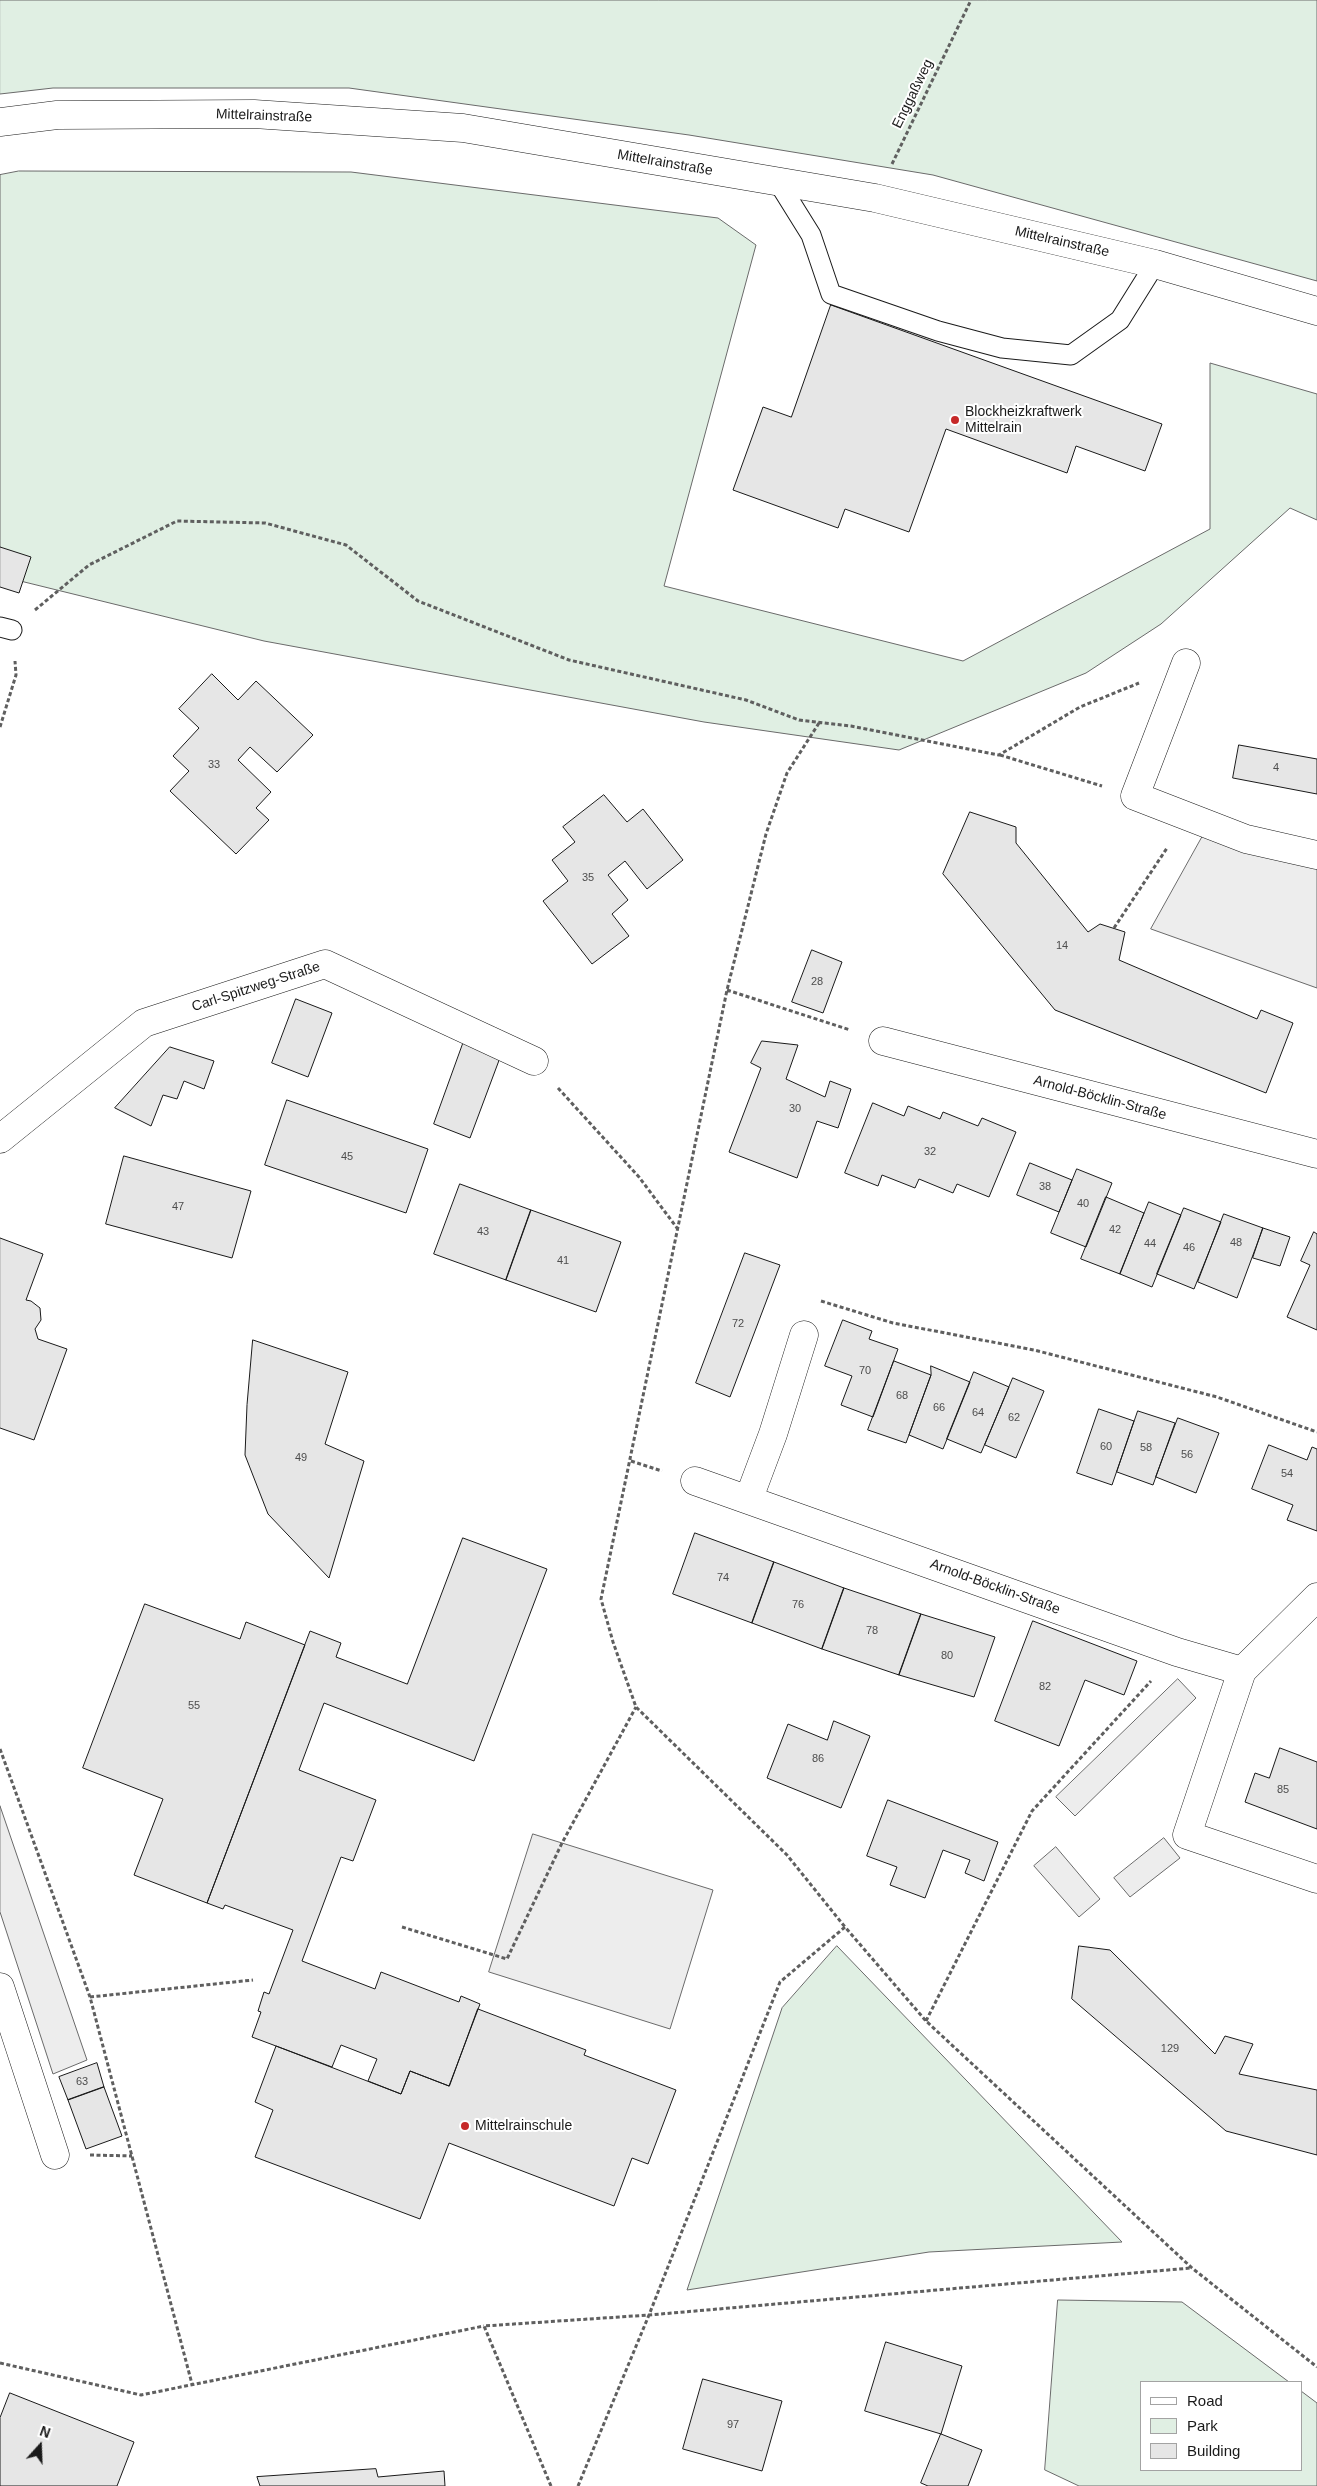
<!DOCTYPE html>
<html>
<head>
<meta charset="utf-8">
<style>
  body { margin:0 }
  #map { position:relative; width:1317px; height:2486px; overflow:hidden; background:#fff; font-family:Arial,sans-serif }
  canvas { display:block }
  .legend { position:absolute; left:1140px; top:2381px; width:162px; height:90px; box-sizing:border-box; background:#fff; border:1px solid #a3a3a3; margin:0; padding:6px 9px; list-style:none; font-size:15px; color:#1a1a1a }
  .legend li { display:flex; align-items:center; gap:10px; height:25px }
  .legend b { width:25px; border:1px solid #a3a3a3 }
  .north { position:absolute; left:15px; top:2421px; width:50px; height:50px; -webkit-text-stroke:4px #fff; paint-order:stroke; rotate:20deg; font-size:14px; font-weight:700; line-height:20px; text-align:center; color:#1a1a1a }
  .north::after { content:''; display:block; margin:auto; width:18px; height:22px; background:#1a1a1a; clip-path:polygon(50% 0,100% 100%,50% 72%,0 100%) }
</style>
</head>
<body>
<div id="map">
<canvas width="1317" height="2486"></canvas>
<ul class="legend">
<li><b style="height:6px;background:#fff"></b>Road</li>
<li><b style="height:14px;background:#e0efe3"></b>Park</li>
<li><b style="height:14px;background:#e6e6e6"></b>Building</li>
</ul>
<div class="north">N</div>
</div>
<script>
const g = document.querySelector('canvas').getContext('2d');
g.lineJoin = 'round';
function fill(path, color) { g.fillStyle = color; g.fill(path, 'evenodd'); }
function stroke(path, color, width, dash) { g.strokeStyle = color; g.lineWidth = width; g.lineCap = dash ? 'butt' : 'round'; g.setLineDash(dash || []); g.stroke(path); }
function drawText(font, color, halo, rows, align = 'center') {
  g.font = font + ' Arial,sans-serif'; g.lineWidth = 4; g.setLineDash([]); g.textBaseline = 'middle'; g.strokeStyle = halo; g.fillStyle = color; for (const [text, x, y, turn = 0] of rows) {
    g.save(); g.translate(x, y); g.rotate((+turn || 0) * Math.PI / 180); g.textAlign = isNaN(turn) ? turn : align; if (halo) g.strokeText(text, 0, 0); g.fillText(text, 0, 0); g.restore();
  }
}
const green = new Path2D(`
  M0 0H1317V281L933 175 689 135 349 88H53L0 94Z
  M19 171 351 172 718 218 756 245 664 586 963 661 1210 529V363L1317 394V520L1290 508 1161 624 1086 673 899 750 704 722 264 641 0 576V175Z
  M837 1946 1122 2242 929 2252 687 2290 782 2008Z
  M1058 2300 1182 2302 1289 2382H1141V2470H1301V2391L1317 2403V2486H1079L1045 2470Z`);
fill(green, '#e0efe3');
stroke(green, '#6a6a6a', 1);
const parking = new Path2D(`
  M1205 832 1317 859V988L1151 929Z
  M1178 1679 1196 1698 1075 1816 1056 1797Z
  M0 1806 87 2060 53 2074 0 1912Z
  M533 1834 713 1890 670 2029 489 1972Z
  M1164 1838 1180 1858 1130 1897 1114 1878Z
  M1056 1847 1100 1899 1079 1917 1034 1866Z`);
fill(parking, '#ededed');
stroke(parking, '#6a6a6a', 1);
const building = new Path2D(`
  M831 305 1162 424 1145 471 1076 446 1067 473 946 429 909 532 845 509 838 528 733 490 763 407 791 417Z
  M0 547 31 557 19 593 0 587Z
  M212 674 238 700 256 681 313 735 277 772 250 747 238 760 271 792 256 808 269 820 236 854 170 791 189 771 173 756 199 728 179 709Z
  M1239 745 1317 759V794L1233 778Z
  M604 795 627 822 643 809 683 860 647 889 625 861 608 875 628 900 612 914 629 936 592 964 543 901 568 881 552 860 575 842 563 827Z
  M970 812 1016 827V843L1088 932 1100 924 1125 932 1119 960 1257 1019 1261 1010 1293 1023 1266 1093 1055 1010 943 874Z
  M812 950 842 962 823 1013 792 1002Z
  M296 999 332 1013 308 1077 272 1063Z
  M464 1041 501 1055 470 1138 434 1124Z
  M762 1041 798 1045 786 1079 825 1097 830 1081 851 1089 838 1128 817 1121 797 1178 729 1152 761 1068 751 1063Z
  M170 1047 214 1061 204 1089 184 1081 177 1099 163 1095 151 1126 115 1108Z
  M287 1100 428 1149 406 1213 265 1165Z
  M873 1103 904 1116 908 1106 940 1119 943 1112 978 1126 982 1118 1016 1132 989 1197 957 1184 953 1193 919 1179 915 1188 882 1175 878 1186 845 1173Z
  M124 1156 251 1191 232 1258 106 1224Z
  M1030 1163 1072 1180 1059 1212 1017 1195Z
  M1077 1169 1112 1183 1086 1247 1051 1233Z
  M460 1184 531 1210 506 1280 434 1254Z
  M1106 1197 1144 1213 1120 1274 1081 1259Z
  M1149 1202 1181 1215 1152 1287 1120 1274Z
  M1184 1208 1221 1222 1194 1289 1157 1274Z
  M531 1210 621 1242 596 1312 506 1280Z
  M1224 1214 1263 1228 1237 1298 1198 1282Z
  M1263 1228 1290 1237 1280 1266 1253 1258Z
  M1314 1232 1317 1234V1330L1287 1317 1310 1265 1301 1261Z
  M0 1238 43 1254 26 1300 31 1301 40 1308 41 1320 35 1329 38 1339 67 1349 34 1440 0 1428Z
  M745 1253 780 1265 730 1397 696 1383Z
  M843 1320 872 1331 869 1339 898 1349 873 1417 841 1405 852 1376 825 1366Z
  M253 1340 348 1372 325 1444 364 1461 329 1578 268 1514 245 1455 247 1405Z
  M894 1361 931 1375 906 1443 868 1430Z
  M931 1366 970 1382 943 1449 909 1435 931 1375Z
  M974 1372 1009 1387 981 1453 947 1439Z
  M1013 1378 1044 1391 1016 1458 985 1445Z
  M1099 1409 1134 1421 1112 1485 1077 1473Z
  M1138 1411 1175 1423 1153 1485 1117 1472Z
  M1178 1418 1219 1433 1196 1493 1156 1477Z
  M1269 1445 1307 1460 1312 1447 1317 1449V1531L1287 1520 1293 1505 1252 1489Z
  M695 1533 774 1562 752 1623 673 1594Z
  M463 1538 547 1569 474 1761 324 1703 299 1770 376 1800 353 1861 341 1857 302 1961 375 1989 381 1972 459 2002 461 1996 480 2004 449 2086 410 2071 401 2094 368 2081 377 2059 341 2045 332 2067 252 2037 261 2012 258 2011 264 1992 269 1994 293 1930 225 1905 223 1909 207 1903 310 1631 341 1643 336 1657 407 1684Z
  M774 1562 844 1588 822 1649 752 1623Z
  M844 1588 921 1614 899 1675 822 1649Z
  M145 1604 240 1639 246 1622 305 1645 207 1903 134 1875 163 1799 83 1768Z
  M921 1614 995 1637 974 1697 899 1675Z
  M1033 1621 1137 1661 1124 1695 1085 1680 1059 1746 995 1721Z
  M834 1721 870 1736 841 1808 767 1778 788 1724 827 1740Z
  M1280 1748 1317 1762V1829L1245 1802 1255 1773 1269 1778Z
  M888 1800 998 1842 984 1881 965 1873 970 1860 943 1850 925 1898 890 1885 897 1867 867 1856Z
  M1079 1946 1110 1950 1215 2054 1225 2036 1253 2044 1239 2074 1317 2090V2155L1226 2131 1072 1999Z
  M478 2009 586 2050 584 2055 676 2090 648 2164 632 2158 614 2206 449 2143 420 2219 255 2157 273 2110 255 2102 276 2046 401 2094 410 2071 449 2086Z
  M97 2063 104 2087 68 2100 59 2077Z
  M104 2087 122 2136 86 2149 68 2100Z
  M886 2342 962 2366 941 2434 865 2411Z
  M703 2379 782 2401 762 2471 683 2449Z
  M10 2393 134 2442 117 2486H0V2418Z
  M941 2434 982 2450 968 2486H928L921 2483Z
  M376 2469 378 2477 444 2471 445 2486H260L257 2477Z`);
fill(building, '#e6e6e6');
stroke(building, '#1a1a1a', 1);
const lane = new Path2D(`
  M778 182 811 235 831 294 938 331 1002 348 1071 355 1120 320 1155 264
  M0 627 12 630`);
const street = new Path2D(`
  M1186 663 1135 796 1246 839 1317 855
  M883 1041 1317 1154
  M0 1139 144 1023 325 964 534 1061
  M695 1481 1177 1652 1242 1671
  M749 1498 773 1434 804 1335
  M1317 1597 1242 1671 1187 1835 1317 1879
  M0 1987 55 2155`);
const secondary = new Path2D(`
  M0 122 57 115 254 114 463 128 875 198 1155 264 1317 311`);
stroke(lane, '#1a1a1a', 21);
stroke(street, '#1a1a1a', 29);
stroke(secondary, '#1a1a1a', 29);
stroke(new Path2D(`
  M892 164 971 0
  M35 610 89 565 177 521 265 523 346 545 418 601 569 660 746 700 799 720 851 726 999 755 1080 707 1139 683
  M819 723 787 773 766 834 727 990 601 1599 613 1642 636 1707 787 1855 845 1927
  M0 727 16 675 15 661
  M1000 755 1102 786
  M1114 928 1167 848
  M727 990 850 1030
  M558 1088 639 1177 677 1228
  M821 1301 893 1323 1034 1350 1217 1397 1317 1432
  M631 1461 662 1471
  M0 1749 90 1997 192 2384
  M402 1927 507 1959 562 1843 636 1707
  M90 1997 253 1980
  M926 2021 1032 1811 1151 1681
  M90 2155 132 2156
  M0 2363 141 2395 484 2326
  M551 2486 484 2326 649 2315 1191 2268
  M578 2486 649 2315 780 1982 845 1927 926 2021 1192 2268 1317 2367`), '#5f5f5f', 3, [4, 2.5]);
stroke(lane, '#fff', 19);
stroke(street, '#fff', 28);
stroke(secondary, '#fff', 28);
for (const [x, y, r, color] of [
  [955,420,5,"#c62828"],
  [465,2126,5,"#c62828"]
]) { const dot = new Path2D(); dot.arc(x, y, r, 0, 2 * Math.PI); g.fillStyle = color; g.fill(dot); stroke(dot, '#fff', 2); }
drawText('11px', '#4d4d4d', null, [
  ["33",214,765],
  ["4",1276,768],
  ["35",588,878],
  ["14",1062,946],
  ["28",817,982],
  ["30",795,1109],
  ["32",930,1152],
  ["45",347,1157],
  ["38",1045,1187],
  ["40",1083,1204],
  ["47",178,1207],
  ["42",1115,1230],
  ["43",483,1232],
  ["48",1236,1243],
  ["44",1150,1244],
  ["46",1189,1248],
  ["41",563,1261],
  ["72",738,1324],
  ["70",865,1371],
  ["68",902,1396],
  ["66",939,1408],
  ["64",978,1413],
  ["62",1014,1418],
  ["60",1106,1447],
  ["58",1146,1448],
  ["56",1187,1455],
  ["49",301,1458],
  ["54",1287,1474],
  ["74",723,1578],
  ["76",798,1605],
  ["78",872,1631],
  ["80",947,1656],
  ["82",1045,1687],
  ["55",194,1706],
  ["86",818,1759],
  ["85",1283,1790],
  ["129",1170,2049],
  ["63",82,2082],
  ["97",733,2425]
]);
drawText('14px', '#1a1a1a', '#fff', [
  ["Enggaßweg",913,94,-64],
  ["Mittelrainstraße",264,116,2],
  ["Mittelrainstraße",665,163,10],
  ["Mittelrainstraße",1062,242,13],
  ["Carl-Spitzweg-Straße",256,987,-18],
  ["Arnold-Böcklin-Straße",1100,1098,15],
  ["Arnold-Böcklin-Straße",995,1587,20]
]);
drawText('14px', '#1a1a1a', '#fff', [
  ["Blockheizkraftwerk",965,412],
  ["Mittelrain",965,428],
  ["Mittelrainschule",475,2126]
], 'left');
</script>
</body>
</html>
